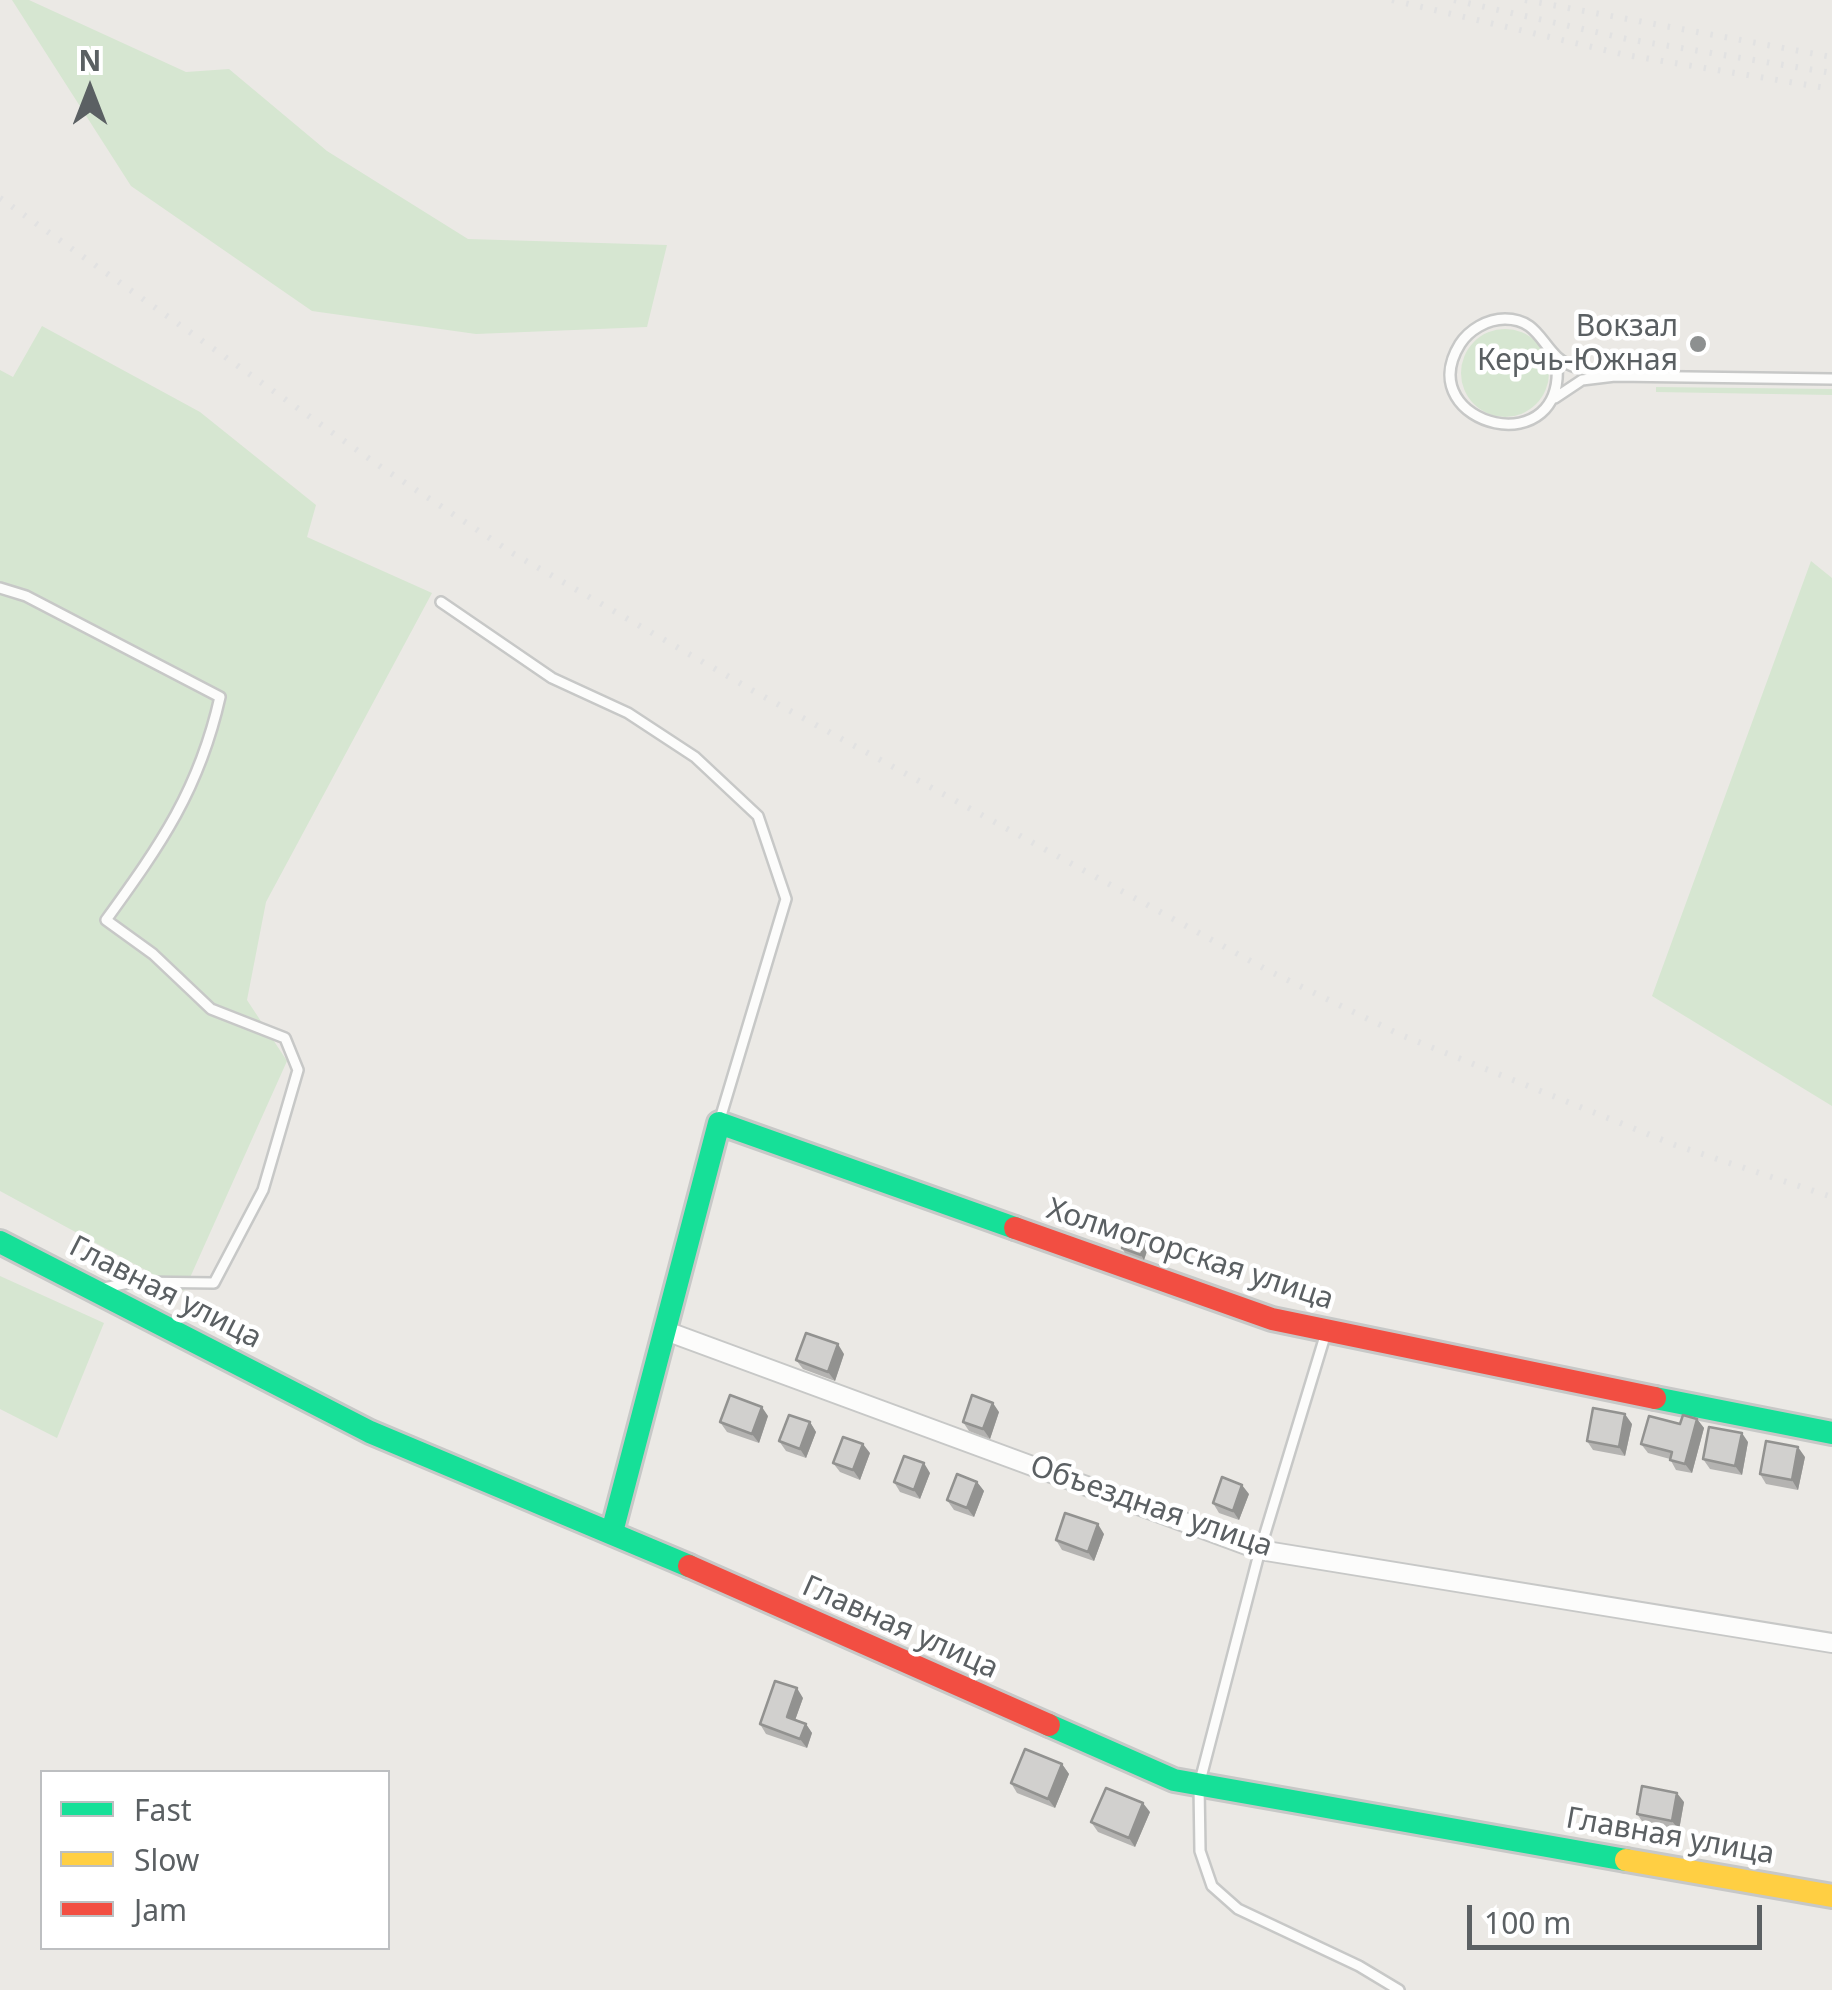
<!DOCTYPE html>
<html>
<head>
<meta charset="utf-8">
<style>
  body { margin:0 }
  #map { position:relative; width:1832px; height:1990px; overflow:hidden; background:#ebe9e5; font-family:"Noto Sans",sans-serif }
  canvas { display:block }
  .legend { position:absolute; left:40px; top:1770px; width:350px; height:180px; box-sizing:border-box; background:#fff; border:2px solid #bdbfc1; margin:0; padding:12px 18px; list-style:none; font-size:30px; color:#5b6063 }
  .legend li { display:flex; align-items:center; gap:20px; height:50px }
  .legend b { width:50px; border:2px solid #bdbfc1 }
  .north { position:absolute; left:40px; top:40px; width:100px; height:100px; -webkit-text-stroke:8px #fff; paint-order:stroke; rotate:0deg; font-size:28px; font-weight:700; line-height:40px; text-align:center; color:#5b6063 }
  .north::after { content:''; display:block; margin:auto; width:35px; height:45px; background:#5b6063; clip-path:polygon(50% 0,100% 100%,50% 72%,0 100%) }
  .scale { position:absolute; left:1467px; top:1905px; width:295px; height:45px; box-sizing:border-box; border:5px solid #5b6063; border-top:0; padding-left:12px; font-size:30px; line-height:35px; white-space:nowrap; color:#5b6063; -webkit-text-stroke:8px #fff; paint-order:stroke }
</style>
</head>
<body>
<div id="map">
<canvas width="1832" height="1990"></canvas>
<ul class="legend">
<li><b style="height:12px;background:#16e098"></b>Fast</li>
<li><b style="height:12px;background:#ffcf43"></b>Slow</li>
<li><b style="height:12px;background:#f24e42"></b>Jam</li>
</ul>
<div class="north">N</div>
<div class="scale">100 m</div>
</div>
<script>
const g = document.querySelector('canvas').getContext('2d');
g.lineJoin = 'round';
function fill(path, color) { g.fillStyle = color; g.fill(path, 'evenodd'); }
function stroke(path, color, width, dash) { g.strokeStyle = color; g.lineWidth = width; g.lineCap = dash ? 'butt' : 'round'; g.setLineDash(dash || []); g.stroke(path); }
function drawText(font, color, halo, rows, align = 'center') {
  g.font = font + ' "Noto Sans",sans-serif'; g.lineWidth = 9; g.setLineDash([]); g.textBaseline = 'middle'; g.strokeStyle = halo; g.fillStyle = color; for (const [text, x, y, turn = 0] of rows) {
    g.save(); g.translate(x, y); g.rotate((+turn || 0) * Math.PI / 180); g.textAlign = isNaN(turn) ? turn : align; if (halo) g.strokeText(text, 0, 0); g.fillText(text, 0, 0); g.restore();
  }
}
fill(new Path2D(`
  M12 0H29L186 72 229 69 327 151 468 239 667 245 647 327 476 334 312 311 131 186Z
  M42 326 200 412 316 505 307 537 432 593 266 902 247 1000 287 1061 184 1291 0 1191V370L13 377Z
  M1461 373a44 44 0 1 1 88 0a44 44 0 1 1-88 0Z
  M1656 387 1832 389V395L1656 392Z
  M1811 561 1832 578V1106L1652 996Z
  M0 1276 104 1323 57 1438 0 1409Z`), '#d6e6d1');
const lane = new Path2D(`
  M1556 356C1573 468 1409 426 1460 344 1469 330 1487 319 1505 319 1535 319 1540 341 1557 357 1571 370 1598 372 1615 376
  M1555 398 1582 380 1615 376 1832 379
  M0 588 26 596 220 697C199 790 161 844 106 920L153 954 211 1009 285 1038 298 1070 263 1190 214 1283 133 1282 104 1288
  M441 602 552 678 628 713 695 757 758 816 786 899 720 1119
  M1325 1336 1260 1550 1199 1785 1200 1851 1212 1886 1238 1909 1359 1966 1399 1990`);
const street = new Path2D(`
  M666 1331 1260 1550 1832 1643`);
const fast = new Path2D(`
  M0 1242 370 1432 689 1566
  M1655 1398 1832 1433
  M612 1532 719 1123 1015 1228
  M1049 1725 1174 1780 1626 1860`);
const slow = new Path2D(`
  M1626 1860 1832 1896`);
const jam = new Path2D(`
  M1015 1228 1272 1319 1655 1398
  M689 1566 1049 1725`);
stroke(lane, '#c7c8c7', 14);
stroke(street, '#c7c8c7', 22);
stroke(fast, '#c7c8c7', 28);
stroke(slow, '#c7c8c7', 28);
stroke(jam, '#c7c8c7', 28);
stroke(lane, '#fcfcfb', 9);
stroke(street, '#fcfcfb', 18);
stroke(fast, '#16e098', 22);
stroke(slow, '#ffcf43', 22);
stroke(jam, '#f24e42', 22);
stroke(new Path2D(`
  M1392 0 1626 55 1832 89
  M1454 0 1627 39 1832 73
  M1525 0 1832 57
  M0 198 381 467 514 554 759 694 1269 971 1401 1035 1675 1145 1832 1197`), '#e2e2e2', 6, [2.5, 12]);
fill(new Path2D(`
  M1149 1245 1144 1260 1125 1253 1122 1248Z
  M844 1354 835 1381 803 1369 796 1360Z
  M999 1412 990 1439 969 1431 963 1422Z
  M768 1416 759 1443 727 1432 720 1422Z
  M1697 1419 1704 1428 1692 1473 1676 1470 1670 1459 1648 1453 1641 1444 1680 1424Z
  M810 1422 816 1432 806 1458 786 1451 779 1441Z
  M1632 1424 1625 1456 1593 1450 1587 1441Z
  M1748 1442 1742 1475 1710 1469 1703 1459Z
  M870 1453 860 1480 840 1472 833 1463Z
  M1805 1457 1798 1490 1766 1484 1760 1474Z
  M930 1473 920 1499 900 1492 894 1482Z
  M977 1482 984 1491 974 1517 954 1510 947 1500Z
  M1249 1494 1239 1520 1219 1513 1213 1503Z
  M1104 1534 1094 1561 1062 1550 1056 1540Z
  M803 1698 795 1720 806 1724 812 1733 807 1748 766 1734 760 1724Z
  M1062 1764 1069 1774 1055 1808 1017 1793 1011 1783Z
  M1684 1802 1679 1830 1644 1824 1637 1814Z
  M1150 1812 1135 1847 1098 1832 1091 1822Z`), '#b4b3b1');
fill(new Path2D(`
  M1146 1240 1149 1245 1144 1260 1141 1255Z
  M838 1344 844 1354 835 1381 828 1372Z
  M993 1403 999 1412 990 1439 983 1429Z
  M762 1407 768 1416 759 1443 752 1434Z
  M1625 1414 1632 1424 1625 1456 1619 1447Z
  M1697 1419 1704 1428 1692 1473 1685 1464Z
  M810 1422 816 1432 806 1458 800 1449Z
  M1742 1433 1748 1442 1742 1475 1735 1466Z
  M863 1444 870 1453 860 1480 853 1470Z
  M1798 1447 1805 1457 1798 1490 1792 1480Z
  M924 1463 930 1473 920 1499 914 1490Z
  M977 1482 984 1491 974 1517 967 1508Z
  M1242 1485 1249 1494 1239 1520 1233 1511Z
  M1098 1524 1104 1534 1094 1561 1088 1552Z
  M797 1688 803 1698 793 1726 787 1717Z
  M806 1724 812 1733 807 1748 800 1739Z
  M1062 1764 1069 1774 1055 1808 1048 1799Z
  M1677 1793 1684 1802 1679 1830 1672 1821Z
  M1143 1803 1150 1812 1135 1847 1129 1838Z`), '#929290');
const building = new Path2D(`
  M1127 1234 1146 1240 1141 1255 1122 1248Z
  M806 1333 838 1344 828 1372 796 1360Z
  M730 1395 762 1407 752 1434 720 1422Z
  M972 1395 993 1403 983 1429 963 1422Z
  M1593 1408 1625 1414 1619 1447 1587 1441Z
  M789 1415 810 1422 800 1449 779 1441Z
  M1683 1415 1697 1419 1685 1464 1670 1460 1672 1452 1641 1444 1649 1416 1680 1424Z
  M1709 1427 1742 1433 1735 1466 1703 1459Z
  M843 1437 863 1444 853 1470 833 1463Z
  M1766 1441 1798 1447 1792 1480 1760 1474Z
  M904 1456 924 1463 914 1490 894 1482Z
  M957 1474 977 1482 967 1508 947 1500Z
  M1222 1477 1242 1485 1233 1511 1213 1503Z
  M1065 1513 1098 1524 1088 1552 1056 1540Z
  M775 1681 797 1688 787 1717 806 1724 800 1739 760 1724Z
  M1025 1749 1062 1764 1048 1799 1011 1783Z
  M1642 1786 1677 1793 1672 1821 1637 1814Z
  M1106 1788 1143 1803 1129 1838 1091 1822Z`);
fill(building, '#d1d0ce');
stroke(building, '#929290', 2.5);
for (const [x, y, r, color] of [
  [1698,344,10,"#8d9090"]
]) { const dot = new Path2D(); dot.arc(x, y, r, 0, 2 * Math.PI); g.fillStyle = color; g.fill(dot); stroke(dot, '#fff', 4); }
drawText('30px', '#5b6063', '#fff', [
  ["Вокзал",1678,327],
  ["Керчь-Южная",1678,361]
], 'right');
drawText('30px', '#5b6063', '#fff', [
  ["Холмогорская улица",1190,1255,18],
  ["Главная улица",165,1293,27],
  ["Объездная улица",1151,1507,19],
  ["Главная улица",900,1628,24],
  ["Главная улица",1670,1837,10]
]);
</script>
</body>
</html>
